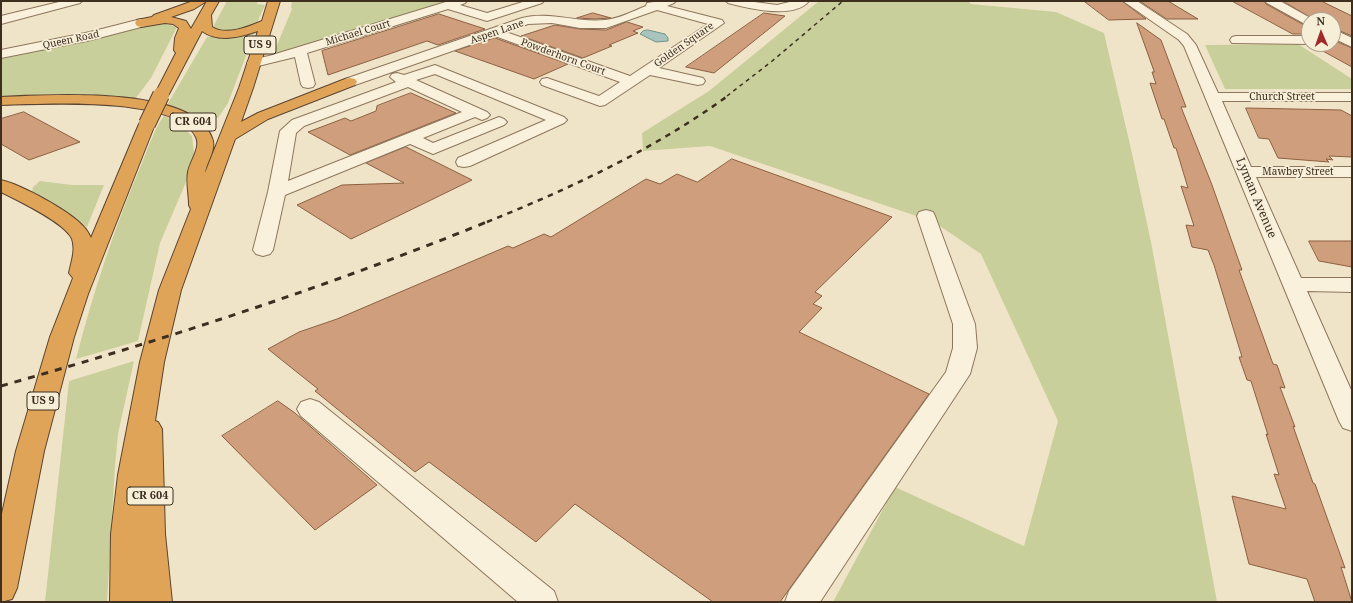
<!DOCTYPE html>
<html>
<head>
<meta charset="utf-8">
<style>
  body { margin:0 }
  #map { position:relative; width:1353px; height:603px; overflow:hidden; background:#f0e4c8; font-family:"Noto Serif",serif }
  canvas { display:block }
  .frame { position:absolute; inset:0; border:2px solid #3d2e20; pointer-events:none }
  .north { position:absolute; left:1301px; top:12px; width:40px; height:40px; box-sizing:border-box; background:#f7eed8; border:1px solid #ada18e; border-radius:50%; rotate:358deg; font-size:11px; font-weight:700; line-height:16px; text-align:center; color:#3d2e20 }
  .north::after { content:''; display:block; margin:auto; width:14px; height:18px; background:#9e2a2b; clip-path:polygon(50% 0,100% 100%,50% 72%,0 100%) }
</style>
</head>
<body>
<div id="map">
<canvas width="1353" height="603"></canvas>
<div class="frame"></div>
<div class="north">N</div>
</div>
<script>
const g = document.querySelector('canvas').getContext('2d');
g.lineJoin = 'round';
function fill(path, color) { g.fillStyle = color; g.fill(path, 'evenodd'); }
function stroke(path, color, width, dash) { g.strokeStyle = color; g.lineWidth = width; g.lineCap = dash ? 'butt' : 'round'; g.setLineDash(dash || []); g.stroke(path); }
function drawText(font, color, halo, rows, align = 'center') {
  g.font = font + ' "Noto Serif",serif'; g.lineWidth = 3.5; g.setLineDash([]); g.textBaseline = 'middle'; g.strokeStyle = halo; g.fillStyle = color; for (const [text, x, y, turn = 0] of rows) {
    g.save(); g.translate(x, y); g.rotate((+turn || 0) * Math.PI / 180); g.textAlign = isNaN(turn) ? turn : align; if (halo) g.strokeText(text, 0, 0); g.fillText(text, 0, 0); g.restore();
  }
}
fill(new Path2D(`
  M227 1H258L257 4 265 5 256 25C242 29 226 35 213 27Z
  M292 1H445L272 57 292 9 291 7Z
  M819 1H968L971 4 1056 12 1104 33 1131 149 1151 242 1217 602H833L895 487 1024 546 1058 421 981 254 934 222 710 146 643 151 642 133 709 91Z
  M163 23 177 27 151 78 135 99 64 94 1 96V58L144 25Z
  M255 32 228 103 218 118 210 119 167 105 207 37 230 36Z
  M1298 44 1352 79V89H1225L1205 45Z
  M164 116 177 122 192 136 194 153 192 168 160 243 138 341 76 359C93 292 115 226 142 163 147 151 156 125 164 116Z
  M40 181 72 185H104L87 227 63 209 32 192 33 187Z
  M134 361 118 434 115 466 107 602H45L69 381Z`), '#c9cf9b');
const water = new Path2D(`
  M648 30 665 34 668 38V41L656 42 640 34 643 31Z`);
fill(water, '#a9c4bc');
stroke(water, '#6f938a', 1);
const building = new Path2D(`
  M1084 1H1122L1146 19 1109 20Z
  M1140 1H1168L1198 19H1167Z
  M1232 1H1264L1266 4 1304 25 1309 26V34H1293Z
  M1283 1H1321L1352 16V36L1333 28V20H1315Z
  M593 13 611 18 595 19 577 18Z
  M764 13 785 16 714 73 686 67Z
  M439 14 485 29 438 45 427 41 328 75 322 51Z
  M627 22 643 27 633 31 638 33 609 45 612 46 583 58 521 36 555 25 580 29 606 30Z
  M1137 23 1161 40 1186 107H1181L1212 185 1242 270H1239L1273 364 1277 365 1285 388 1280 387 1295 427 1293 426 1313 483 1315 484 1345 568 1341 567 1352 602H1315L1307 579 1249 564 1232 496 1286 509 1274 474 1279 475 1266 434 1268 435 1251 381 1247 380 1239 357H1242L1214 265 1208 250 1192 247 1186 225 1194 226 1181 186 1188 188 1176 148H1174L1164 119H1162L1150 83 1156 84 1152 72H1154Z
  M495 38 568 64 534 79 455 51Z
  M1333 40 1352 48V67L1310 44H1333Z
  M411 93 456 113 350 155 308 132 345 118 351 121 376 111 377 106Z
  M1246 108 1341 110 1352 116V157L1329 156 1333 160 1326 159 1329 162 1278 158 1269 139 1259 138Z
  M24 112 80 142 29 160 1 144V119Z
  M406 147 472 180 351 239 297 205 342 185 404 183 366 163Z
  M732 159 892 217 815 292 822 296 813 304 822 308 799 332 929 394 780 602H713L575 504 536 542 429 462 415 472 315 391 318 389 268 349 299 332 337 319 508 246 513 248 544 234 551 237 646 179 660 184 677 174 697 182Z
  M1309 241H1352V267L1319 261Z
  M278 401 295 413 377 485 315 530 222 436Z`);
fill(building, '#cf9f7d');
stroke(building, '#8d5f41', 1);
const minor = new Path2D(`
  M63 1H82L80 3 1 24V16Z
  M449 1H467L465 3 460 5 487 13 526 1H544L542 3 487 21 448 9 307 53 315 84 313 87 308 88 303 87 301 84 295 57 254 67 249 66 247 63 249 60 269 56Z
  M660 1H676L674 3 667 6 722 20 724 23 659 68 703 78 705 81 703 84 698 85 650 75 605 105 600 106 542 85 540 82 542 79 547 78 599 96 620 82 495 36 355 85 350 86 345 85 343 82 345 79 522 18C550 11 577 23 605 20 619 19 633 11 646 6L647 3ZM657 10 708 24 630 76 506 32 528 24 552 23 580 28H606Z
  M726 1H747L777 5 794 1H809C794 20 747 8 728 3Z
  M1123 1H1137L1187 34 1196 45 1218 93H1352V101H1222L1251 167H1352V177H1256L1301 278H1352V292L1307 291 1352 392V431L1343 428 1339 421 1184 46 1179 40Z
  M1265 1H1280L1314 20H1309V25L1305 24 1267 3Z
  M141 19 145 20 147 23 145 26 91 40 1 58V50L90 32Z
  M1333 29 1352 38V47L1333 38Z
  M1236 36H1309V44L1232 43 1230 40 1232 37Z
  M435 65 564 117 567 120 564 123 470 166 464 167 458 166 456 162 458 158 546 120 435 74 416 80 487 112 490 115 487 118 482 120 475 117 423 138 433 143 494 119 499 117 504 119 507 122 504 125 433 154 410 144 285 195 273 250 270 254 263 256 256 254 253 250 268 192 280 131 292 120 396 82 390 77 392 74 397 73 404 75ZM408 87 462 112 288 181 296 133 304 126Z
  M926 210 933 212 935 216 975 324 977 348 970 374 820 602H785L789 591 946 372 953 348V324L917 216 919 212Z
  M310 399 319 402 554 591 558 602H518L301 416 297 409 301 402Z`);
const highway = new Path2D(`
  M193 1H207L194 9 171 17 186 21 191 29 207 1H219L211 15 212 27C226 36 248 27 262 21L268 1H280L253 88 241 122 258 113 345 79 350 78 355 79 357 82 355 85 268 119 235 139 181 290 164 362 155 421 158 422 162 429 165 534 172 602H110L111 534 118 475 140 362 159 290 191 209 189 205C189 194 186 182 188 172 190 161 201 148 196 137 176 95 41 104 1 105V97C47 95 194 85 212 138 217 149 207 161 205 173L239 88 258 31C240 37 218 43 202 31L169 94 167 97 162 98 157 97 155 94 176 53 174 50 175 38 179 28 173 24 165 23 141 27 137 26 135 23 137 20 152 17 154 15Z
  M147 119 153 121 155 124 88 294 74 337 44 451 17 588 12 599 1 602V518L16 451 50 337 73 278 69 273C71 263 76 250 72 239 66 223 17 200 1 192V180C22 185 70 211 84 227 87 230 89 234 91 238L139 124 141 121Z`);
stroke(minor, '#8d765c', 2);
stroke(highway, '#5b4430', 2);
fill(minor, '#faf1dc');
fill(highway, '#e0a458');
stroke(new Path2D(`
  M727 96 771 62 843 1`), '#3d2e20', 1.5, [4, 4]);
stroke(new Path2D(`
  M487 222C571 188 655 149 729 95`), '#3d2e20', 2.5, [5.5, 5.5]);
stroke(new Path2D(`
  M1 386C167 339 330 286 489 221`), '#3d2e20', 3, [7, 7]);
const highwayBridgeFar1 = new Path2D(`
  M161 96 162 94`);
const highwayBridge = new Path2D(`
  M147 124 161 95`);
stroke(highwayBridgeFar1, '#5b4430', 14, []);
stroke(highwayBridge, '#5b4430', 18, []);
stroke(highwayBridgeFar1, '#e0a458', 12);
stroke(highwayBridge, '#e0a458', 16);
drawText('10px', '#3d2e20', '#f7eed8', [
  ["Aspen Lane",497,32,-19],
  ["Michael Court",358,33,-17],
  ["Queen Road",71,40,-12],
  ["Golden Square",684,45,-35],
  ["Powderhorn Court",563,57,20],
  ["Church Street",1282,97],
  ["Mawbey Street",1298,172]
]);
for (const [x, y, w] of [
  [260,45,32],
  [193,122,46],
  [43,401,32],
  [150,496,46]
]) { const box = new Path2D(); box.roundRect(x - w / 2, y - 9, w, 18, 3); g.fillStyle = '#f7eed8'; g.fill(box); stroke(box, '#3d2e20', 1); }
drawText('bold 11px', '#3d2e20', null, [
  ["US 9",260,45],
  ["CR 604",193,122],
  ["US 9",43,401],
  ["CR 604",150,496]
]);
drawText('12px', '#3d2e20', '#f7eed8', [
  ["Lyman Avenue",1256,198,67]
]);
</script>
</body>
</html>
